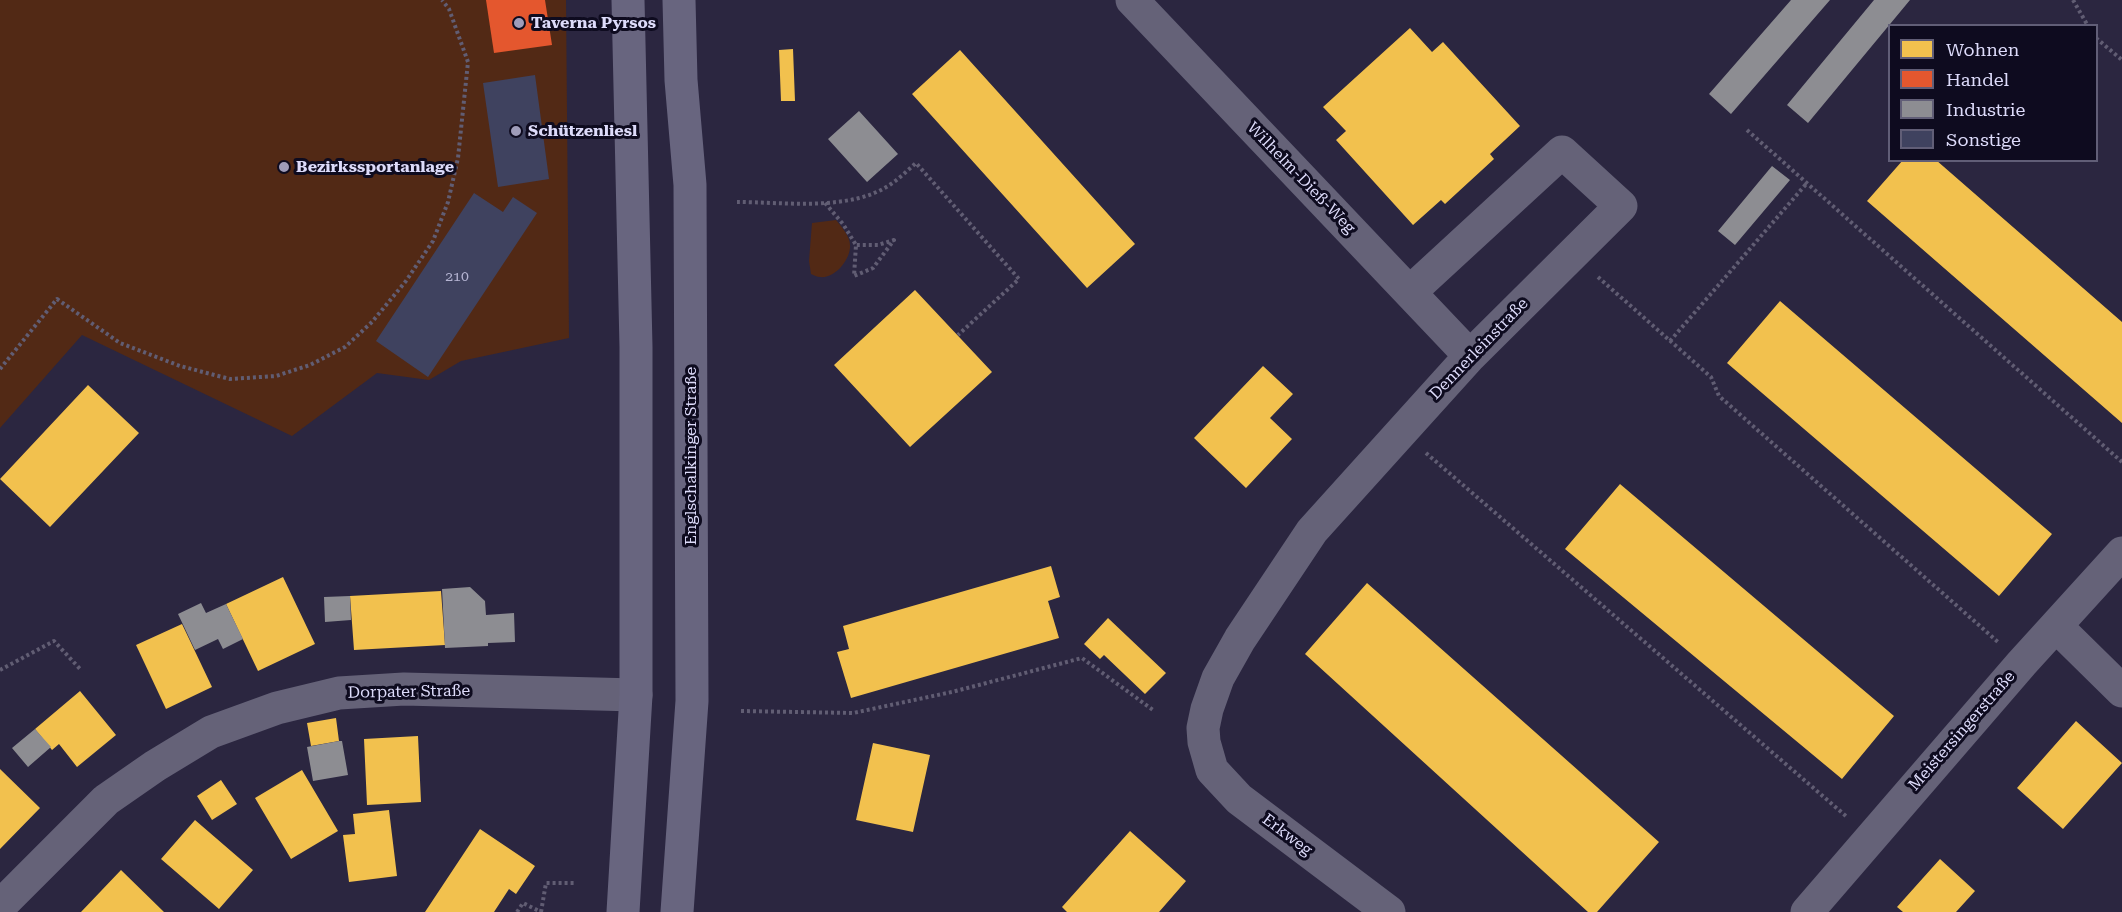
<!DOCTYPE html>
<html>
<head>
<meta charset="utf-8">
<style>
  body { margin:0 }
  #map { position:relative; width:2122px; height:912px; overflow:hidden; background:#2b2640; font-family:"Roboto Serif",serif }
  canvas { display:block }
  .legend { position:absolute; left:1888px; top:24px; width:210px; height:138px; box-sizing:border-box; background:#0e0b1f; border:2px solid #615e77; margin:0; padding:8px 10px; list-style:none; font-size:18px; color:#dddbfa }
  .legend li { display:flex; align-items:center; gap:12px; height:30px }
  .legend b { width:30px; border:2px solid #615e77 }
</style>
</head>
<body>
<div id="map">
<canvas width="2122" height="912"></canvas>
<ul class="legend">
<li><b style="height:16px;background:#f2c14e"></b>Wohnen</li>
<li><b style="height:16px;background:#e4572e"></b>Handel</li>
<li><b style="height:16px;background:#8d8d92"></b>Industrie</li>
<li><b style="height:16px;background:#3f425f"></b>Sonstige</li>
</ul>
</div>
<script>
const g = document.querySelector('canvas').getContext('2d');
g.lineJoin = 'round';
function fill(path, color) { g.fillStyle = color; g.fill(path, 'evenodd'); }
function stroke(path, color, width, dash) { g.strokeStyle = color; g.lineWidth = width; g.lineCap = dash ? 'butt' : 'round'; g.setLineDash(dash || []); g.stroke(path); }
function drawText(font, color, halo, rows, align = 'center') {
  g.font = font + ' "Roboto Serif",serif'; g.lineWidth = 6; g.setLineDash([]); g.textBaseline = 'middle'; g.strokeStyle = halo; g.fillStyle = color; for (const [text, x, y, turn = 0] of rows) {
    g.save(); g.translate(x, y); g.rotate((+turn || 0) * Math.PI / 180); g.textAlign = isNaN(turn) ? turn : align; if (halo) g.strokeText(text, 0, 0); g.fillText(text, 0, 0); g.restore();
  }
}
fill(new Path2D(`
  M0 0H566L569 338 461 361 429 380 377 373 292 436 82 335 0 428Z
  M836 220C841 226 850 236 850 245 851 259 835 279 820 277 817 277 814 275 811 274L809 261 812 223Z`), '#522915');
fill(new Path2D(`
  M1410 28 1432 52 1443 42 1520 126 1490 154 1494 159 1445 204 1441 200 1413 225 1336 140 1346 131 1323 107Z
  M793 49 795 101H781L779 50Z
  M960 50 1135 244 1087 288 912 94Z
  M1903 160H1936L2122 322V423L1867 201Z
  M915 290 992 372 910 447 834 365Z
  M1780 301 2052 534 1999 596 1727 363Z
  M1263 366 1293 394 1270 418 1292 439 1246 488 1194 438Z
  M88 385 139 433 50 527 0 479Z
  M1620 484 1894 716 1842 779 1565 549Z
  M1051 566 1060 597 1048 601 1059 638 851 698 837 652 849 649 843 626Z
  M283 577 315 644 258 671 226 604Z
  M1367 583 1659 842 1597 912H1588L1305 654Z
  M441 591 445 645 354 650 350 596Z
  M1108 618 1166 673 1145 694 1104 655 1100 659 1084 644Z
  M182 624 212 687 166 709 136 645Z
  M80 691 116 735 77 767 59 744 52 750 35 729Z
  M336 718 339 741 311 746 307 723Z
  M2076 721 2122 763 2063 829 2017 788Z
  M418 736 421 802 367 805 364 739Z
  M873 743 930 755 913 832 856 820Z
  M0 769 40 808 0 849Z
  M302 770 338 831 291 859 255 798Z
  M221 780 237 804 212 820 197 796Z
  M389 810 397 876 349 882 343 835 355 834 353 814Z
  M195 820 253 870 219 909 161 859Z
  M480 829 535 866 516 894 509 889 494 912H425Z
  M1130 831 1186 881 1159 912H1067L1062 907Z
  M1940 859 1975 891 1956 912H1903L1897 907Z
  M121 870 164 912H81Z`), '#f2c14e');
fill(new Path2D(`
  M486 0H545L552 45 494 53Z`), '#e4572e');
fill(new Path2D(`
  M1791 0H1830L1731 114 1709 94Z
  M1874 0H1910L1808 123 1787 105Z
  M859 111 898 154 867 182 828 139Z
  M1772 166 1790 180 1735 245 1718 231Z
  M470 587 485 601 486 615 514 613 515 642 488 643V646L445 648 442 589Z
  M350 596 351 620 325 622 324 597Z
  M201 603 206 613 226 604 243 639 223 649 218 639 195 650 178 614Z
  M35 729 51 747 28 767 12 748Z
  M339 741H342L348 775 313 781 307 747Z`), '#8d8d92');
fill(new Path2D(`
  M535 75 549 179 498 187 483 83Z
  M474 193 503 212 513 197 537 213 428 377 376 341Z`), '#3f425f');
stroke(new Path2D(`
  M2073 0 2088 26
  M2096 38 2122 60
  M1747 130 2122 462
  M737 202C783 202 851 212 891 184 900 178 908 170 916 163L1019 279 958 335
  M825 203 843 224 856 245 854 276 873 268 894 240 878 245H856
  M1598 277 1711 377 1719 396 1998 642
  M1670 341 1807 183
  M0 369 57 299 120 343 180 366 230 379 276 376 310 365 345 347 372 322 406 281 433 241 448 202 458 158 468 62 449 9 442 0
  M1426 453 1847 817
  M0 670 54 641 81 670
  M741 711 853 713 952 692 1082 658 1153 710
  M517 912 523 903 541 912
  M541 912 546 883H576`), '#615d73', 4, [3, 3]);
stroke(new Path2D(`
  M1132 0 1470 356
  M2056 626 2122 691
  M0 906 106 800 155 766 211 732 277 708 339 693 404 689 636 695
  M1389 912 1239 799 1212 770 1204 742 1203 728 1207 709 1218 678 1240 639 1312 531 1470 356 1621 206 1562 152 1410 292
  M1807 912 2022 663 2122 553`), '#656278', 33);
stroke(new Path2D(`
  M623 912 636 695V347L628 0
  M677 912 692 701 690 185 681 80 679 0`), '#68657f', 33);
for (const [x, y, r, color] of [
  [519,23,6,"#9f9cb9"],
  [516,131,6,"#9f9cb9"],
  [284,167,6,"#9f9cb9"]
]) { const dot = new Path2D(); dot.arc(x, y, r, 0, 2 * Math.PI); g.fillStyle = color; g.fill(dot); stroke(dot, '#0e0b1f', 2); }
drawText('14px', '#b6b5d3', null, [
  ["210",457,277]
]);
drawText('bold 16px', '#dddbfa', '#0e0b1f', [
  ["Taverna Pyrsos",531,23],
  ["Schützenliesl",528,131],
  ["Bezirkssportanlage",296,167]
], 'left');
drawText('16px', '#dddbfa', '#0e0b1f', [
  ["Wilhelm-Dieß-Weg",1301,178,46],
  ["Dennerleinstraße",1479,349,-46],
  ["Englschalkinger Straße",691,456,-90],
  ["Dorpater Straße",409,692,-1],
  ["Meistersingerstraße",1962,731,-49],
  ["Erkweg",1287,835,37]
]);
</script>
</body>
</html>
